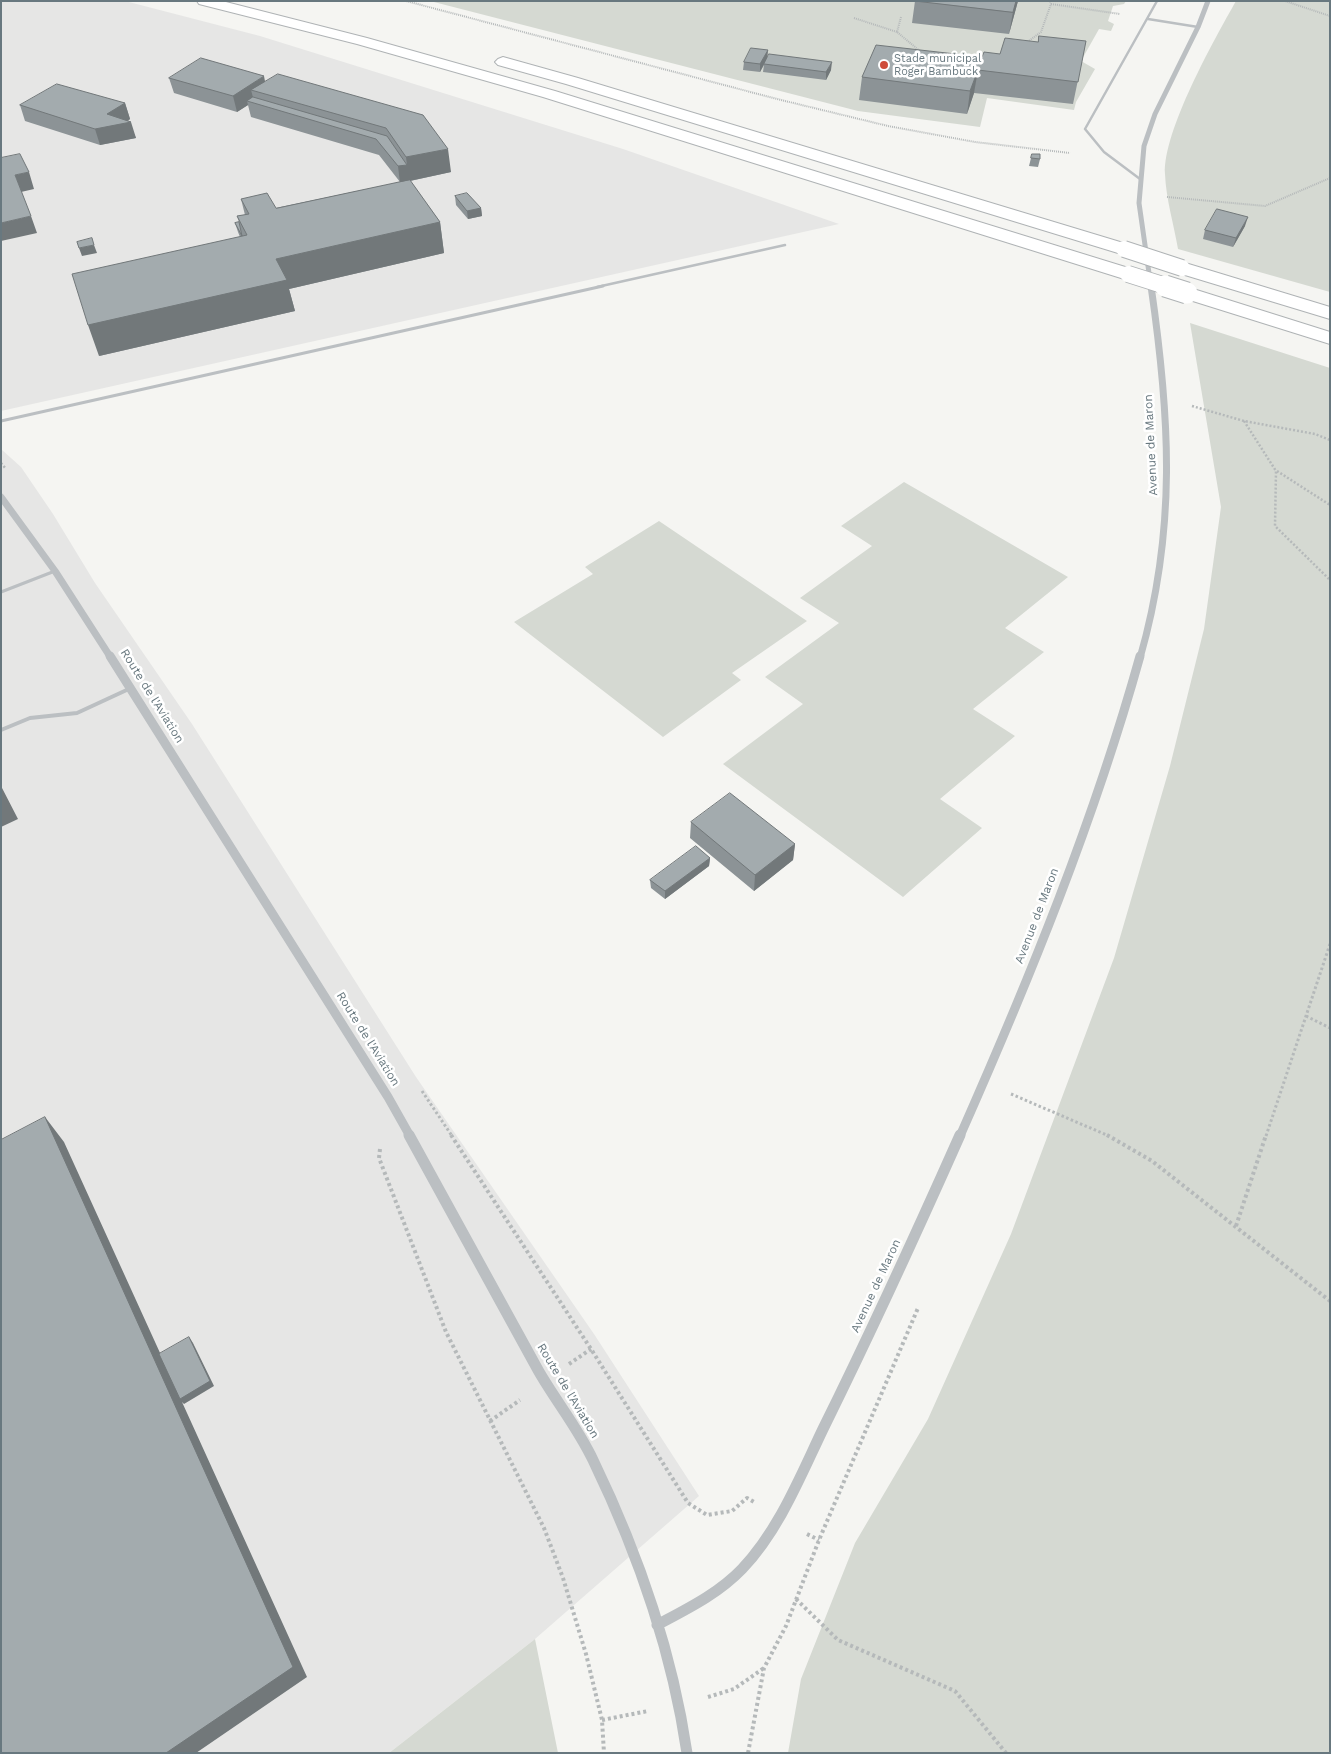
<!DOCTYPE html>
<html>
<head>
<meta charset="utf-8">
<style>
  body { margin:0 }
  #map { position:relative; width:1331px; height:1754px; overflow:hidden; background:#f5f5f2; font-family:"Work Sans",sans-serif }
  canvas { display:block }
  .frame { position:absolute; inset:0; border:2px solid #68787f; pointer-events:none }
</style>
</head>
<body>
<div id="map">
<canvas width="1331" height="1754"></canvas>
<div class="frame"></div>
</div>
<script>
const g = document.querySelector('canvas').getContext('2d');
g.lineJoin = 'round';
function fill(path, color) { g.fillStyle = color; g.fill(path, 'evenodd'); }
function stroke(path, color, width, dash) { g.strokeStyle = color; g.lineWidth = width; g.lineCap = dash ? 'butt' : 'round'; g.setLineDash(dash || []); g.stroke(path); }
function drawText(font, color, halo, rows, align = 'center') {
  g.font = font + ' "Work Sans",sans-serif'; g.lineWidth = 5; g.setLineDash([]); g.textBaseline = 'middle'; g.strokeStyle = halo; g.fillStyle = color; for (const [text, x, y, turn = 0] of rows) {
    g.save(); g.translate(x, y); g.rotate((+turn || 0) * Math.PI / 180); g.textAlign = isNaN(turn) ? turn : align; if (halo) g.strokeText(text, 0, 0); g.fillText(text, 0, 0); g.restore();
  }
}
fill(new Path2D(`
  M1 1H125L260 36 623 149 839 224 1 411Z
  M1 449 21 467 53 514 95 583 192 724 416 1077 594 1334 699 1496 535 1639 389 1753H1Z`), '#e6e6e5');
fill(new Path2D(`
  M430 1H1126L1124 4 1113 6 1108 21 1114 24 1111 31 1099 29 1081 61 1095 69 1076 102 1074 110 987 98 980 127 858 111Z
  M1236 1H1330V292L1178 249C1174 225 1166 199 1165 174 1163 131 1214 40 1236 1Z
  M1190 323 1330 368V1753H788L801 1679 855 1543 928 1419 1011 1234 1114 958 1170 766 1204 629 1221 507Z
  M904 482 1068 577 1005 628 1044 652 973 709 1015 736 940 799 982 828 903 897 723 764 803 704 765 677 839 623 800 598 872 546 841 526Z
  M659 521 807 621 732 673 741 680 663 737 514 622 593 574 585 567Z
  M535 1639 558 1753H389Z`), '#d5d9d2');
const motorway = new Path2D(`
  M197 1H222L367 38 555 91 1135 270 1137 274 1135 278 1128 280 1121 278 543 97 357 44 199 4Z
  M503 57 578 78 1130 245 1133 249 1130 253 1124 254 1118 253 566 84 498 65 495 62 498 59Z
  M1182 262 1330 307V319L1175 272 1173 268 1175 264Z
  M1187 287 1330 332V344L1180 297 1178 293 1180 289Z`);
stroke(motorway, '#afb3b5', 2);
stroke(new Path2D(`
  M406 1 777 99 888 126 975 142 1070 153
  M1285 1 1330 16
  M1051 4 1120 14
  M901 17 897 32 921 52
  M854 18 897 32
  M1026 43 1041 32 1051 4 1050 1
  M1167 197 1265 206 1330 178`), '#b5b9ba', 2, [1, 1]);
stroke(new Path2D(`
  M1192 406 1244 421 1315 434 1330 440
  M1244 421 1276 471 1275 526 1330 580
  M1 463 6 469
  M1277 471 1330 505`), '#b5b9ba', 2.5, [2, 2]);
stroke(new Path2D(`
  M1306 1016 1330 1028
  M422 1091 452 1136
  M1011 1094 1109 1136
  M1266 1136 1330 944`), '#b5b9ba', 3, [2.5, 2.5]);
stroke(new Path2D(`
  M451 1135 591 1349 688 1503 707 1515 732 1511 747 1498 754 1502
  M1107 1135 1152 1161 1330 1301
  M380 1149 379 1158 446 1332 544 1528 563 1578 586 1654 602 1720 604 1753
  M1236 1226 1266 1135
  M569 1364 591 1349
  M490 1421 520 1400
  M807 1534 819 1540
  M796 1599 838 1640 955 1691 1006 1753
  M708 1697 734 1689 764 1668
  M602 1720 648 1711
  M748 1753 764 1668 786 1626 819 1540 918 1308`), '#b5b9ba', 4, [3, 3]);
stroke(new Path2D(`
  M1148 19 1198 27
  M1140 179 1104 152 1085 129 1157 1
  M597 287 785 245`), '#bbbfc2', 2.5);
stroke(new Path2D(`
  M1 421 603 286
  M1 592 55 571`), '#bbbfc2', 3);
stroke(new Path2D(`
  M1 730 30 718 77 713 131 688`), '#bbbfc2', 4);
stroke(new Path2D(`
  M1151 287 1139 203 1144 146 1155 114 1198 27 1208 1`), '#bbbfc2', 5);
stroke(new Path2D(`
  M1 497 55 571 111 658
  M1140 658C1177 529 1170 417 1151 286`), '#bbbfc2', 7);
stroke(new Path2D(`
  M110 656 388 1097 410 1136
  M960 1136C1029 980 1094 821 1140 656`), '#bbbfc2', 9);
stroke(new Path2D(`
  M409 1135C452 1213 495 1291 538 1370 555 1400 578 1428 593 1460 638 1553 672 1651 687 1753
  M657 1625C687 1609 718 1594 742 1569 779 1530 800 1477 823 1429 871 1332 916 1234 960 1135`), '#bbbfc2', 11);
fill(motorway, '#fff');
const motorwayBridgeFar1 = new Path2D(`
  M1124 249 1182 268
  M1128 274 1169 287`);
const motorwayBridge = new Path2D(`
  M1165 286 1187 293`);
stroke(motorwayBridgeFar1, '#afb3b5', 18, []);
stroke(motorwayBridge, '#afb3b5', 23, []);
stroke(motorwayBridgeFar1, '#fff', 16);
stroke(motorwayBridge, '#fff', 21);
fill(new Path2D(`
  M915 1H1018L1009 34 912 23Z
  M1086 41 1073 104 974 93 967 114 859 100 862 77 1000 54 1038 42Z
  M768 50 767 57 831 70 826 80 763 72 764 65 760 72 743 70 744 62Z
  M169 78 265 82 423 115 451 172 410 181 440 222 444 253 289 289 295 311 99 356 240 237 238 232 235 223 239 222 237 216 245 215 241 199 276 208 400 182 379 155 251 117 248 105 237 112 174 93Z
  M125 103 130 119 128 121 136 138 100 145 25 121 20 105Z
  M1032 154 1040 159 1038 167 1029 166Z
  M455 196 481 208 482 216 468 219 456 205Z
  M1245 226 1233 247 1203 239 1205 230Z
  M691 822 795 844 793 860 754 891 690 838Z
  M710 858 709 866 665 899 651 888 650 880Z`), '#8c9396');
fill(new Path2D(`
  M1016 1H1018L1009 34 1013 12Z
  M768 50 767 58 760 72V64Z
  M832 62 831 70 826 80V72Z
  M978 70 974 93 967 114 970 91Z
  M264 76 267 92 251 90 254 101H247L248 105 237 112 233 96Z
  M125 103 130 119 124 123 131 122 136 138 100 145 95 129 107 114Z
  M448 149 451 172 400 183 398 166 407 165 406 157Z
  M29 172 34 189 21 192 15 175Z
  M481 208 482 216 468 219 467 211Z
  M31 216 37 233 1 241V223Z
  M1248 217 1245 226 1233 247 1236 238Z
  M440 222 444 253 289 289 295 311 99 356 88 325 276 259Z
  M94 245 97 253 82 256 79 248Z
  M1 786 18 819 1 827Z
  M795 844 793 860 754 891 755 875Z
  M710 858 709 866 665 899V891Z
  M45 1117 64 1142 181 1399 189 1337 193 1343 214 1386 184 1404 182 1402 307 1677 196 1753H166Z`), '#72787a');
const building = new Path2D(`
  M915 1H1016L1013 12Z
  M1039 36 1086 41 1078 82 978 70 970 91 862 77 876 45 982 57 984 52 1000 54 1005 38 1038 42Z
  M751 48 768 50 760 64 744 62Z
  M769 54 832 62 826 72 764 64Z
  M201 58 264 76 233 96 169 78Z
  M278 74 423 115 448 149 406 157 386 128 251 90Z
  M57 84 125 103 107 114 131 122 95 129 20 105Z
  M253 97 387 136 407 165 398 166 376 139 247 101Z
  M20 154 29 172 15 175 31 216 1 223V158Z
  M1032 154H1040V159L1031 158Z
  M410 180 440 222 276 259 287 280 88 325 72 274 247 235 237 216 249 214 241 199 267 193 276 208Z
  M467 193 481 208 467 211 455 196Z
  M1217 209 1248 217 1236 238 1205 230Z
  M239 222 242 236 235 223Z
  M92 238 94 245 79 248 77 242Z
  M730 793 795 844 755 875 691 822Z
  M696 846 710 858 665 891 650 880Z
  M45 1117 293 1667 166 1753H1V1140Z
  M189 1337 210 1381 180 1399 159 1354Z`);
fill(building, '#a3abae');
stroke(building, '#72787a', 1);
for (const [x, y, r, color] of [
  [884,65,5,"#ce4b39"]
]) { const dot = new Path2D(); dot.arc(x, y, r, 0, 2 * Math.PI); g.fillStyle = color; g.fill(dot); stroke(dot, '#fff', 2); }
drawText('11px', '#68787f', '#fff', [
  ["Stade municipal",894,59],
  ["Roger Bambuck",894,72]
], 'left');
drawText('12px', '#68787f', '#fff', [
  ["Avenue de Maron",1151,445,-93],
  ["Route de l'Aviation",152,696,58],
  ["Avenue de Maron",1037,916,-69],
  ["Route de l'Aviation",368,1039,58],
  ["Avenue de Maron",876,1286,-65],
  ["Route de l'Aviation",568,1391,59]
]);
</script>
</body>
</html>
